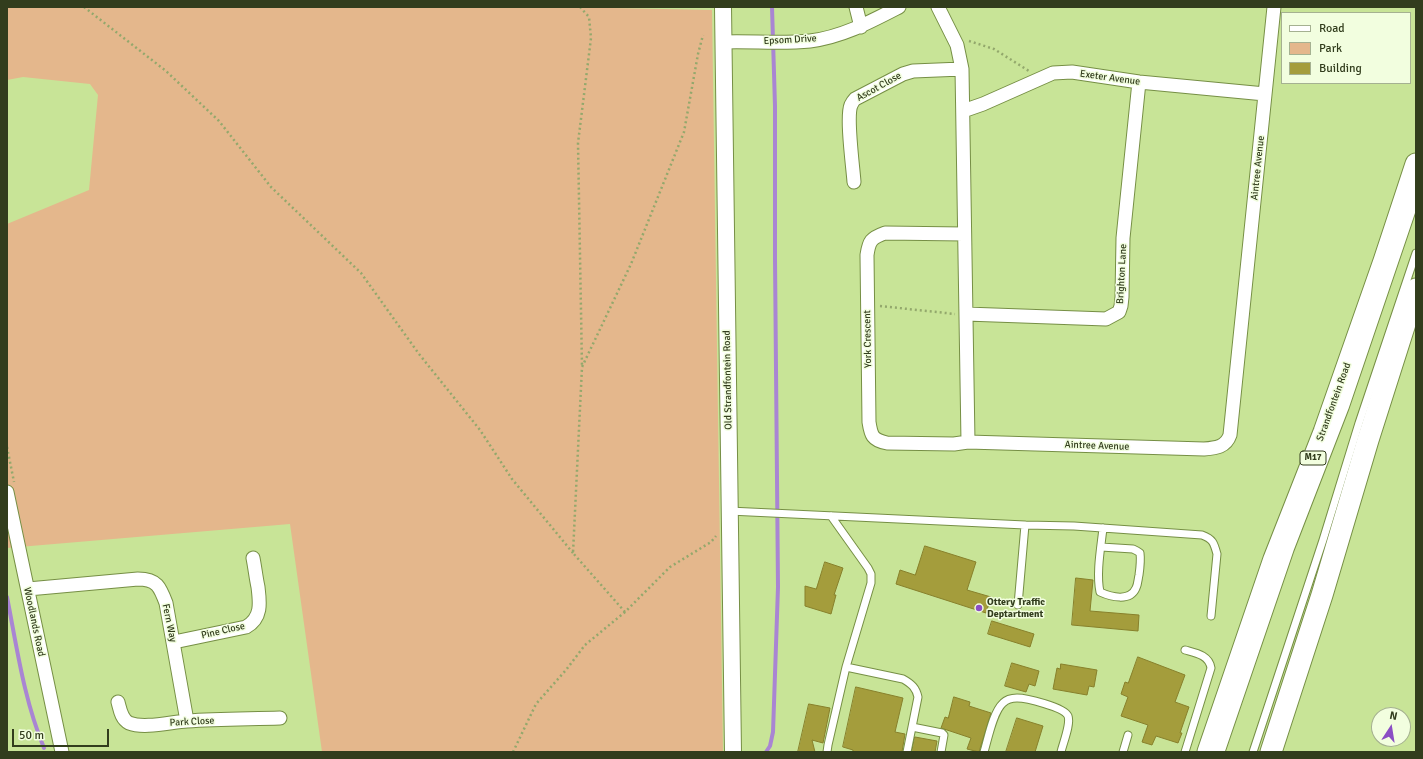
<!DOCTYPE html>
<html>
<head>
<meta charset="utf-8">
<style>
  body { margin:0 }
  #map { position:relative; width:1423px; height:759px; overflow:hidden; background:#c8e497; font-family:Signika,sans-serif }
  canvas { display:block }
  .frame { position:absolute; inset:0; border:8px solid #323d1d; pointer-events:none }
  .legend { position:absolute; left:1281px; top:12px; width:130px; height:72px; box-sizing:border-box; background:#f2fedf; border:1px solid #a5b191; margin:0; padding:5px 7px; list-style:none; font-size:12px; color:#323d1d }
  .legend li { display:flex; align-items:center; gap:8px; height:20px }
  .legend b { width:20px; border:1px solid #a5b191 }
  .north { position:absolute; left:1371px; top:707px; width:40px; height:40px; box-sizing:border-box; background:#f2fedf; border:1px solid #a5b191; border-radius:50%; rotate:12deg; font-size:11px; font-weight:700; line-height:16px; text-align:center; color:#323d1d }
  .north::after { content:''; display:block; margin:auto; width:14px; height:18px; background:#8b4ec4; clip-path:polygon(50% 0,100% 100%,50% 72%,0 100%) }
  .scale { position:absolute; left:12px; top:729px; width:97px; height:18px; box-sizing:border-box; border:2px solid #323d1d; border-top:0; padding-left:5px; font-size:12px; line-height:14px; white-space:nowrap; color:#323d1d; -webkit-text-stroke:3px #f2fedf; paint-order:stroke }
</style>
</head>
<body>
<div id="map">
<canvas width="1423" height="759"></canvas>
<div class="frame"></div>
<ul class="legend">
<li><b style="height:5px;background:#fff"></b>Road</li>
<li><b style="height:11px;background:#e4b78c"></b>Park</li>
<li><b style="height:11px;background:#a49d3c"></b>Building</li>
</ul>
<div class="north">N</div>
<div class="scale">50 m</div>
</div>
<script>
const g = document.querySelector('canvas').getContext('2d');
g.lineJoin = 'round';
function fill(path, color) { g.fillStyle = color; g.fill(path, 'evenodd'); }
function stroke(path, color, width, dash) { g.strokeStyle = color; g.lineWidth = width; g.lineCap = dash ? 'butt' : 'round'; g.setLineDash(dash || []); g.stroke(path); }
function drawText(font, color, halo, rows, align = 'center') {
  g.font = font + ' Signika,sans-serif'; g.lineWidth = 3; g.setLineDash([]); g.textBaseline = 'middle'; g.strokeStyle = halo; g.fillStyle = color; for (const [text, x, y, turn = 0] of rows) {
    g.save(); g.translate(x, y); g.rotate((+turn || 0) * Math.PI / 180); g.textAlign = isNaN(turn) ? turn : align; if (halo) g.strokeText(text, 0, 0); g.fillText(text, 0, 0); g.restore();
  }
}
fill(new Path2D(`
  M7 7H561L712 10 723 752H322L290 524 7 548V224L89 190 98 95 90 84 23 77 7 80Z`), '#e4b78c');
stroke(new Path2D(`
  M7 597C17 648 24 700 44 748
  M766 752 770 746 773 732 778 587 775 259V106L772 7`), '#a985d3', 4);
const building = new Path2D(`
  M925 546 976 562 967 590 991 597 986 613 896 584 900 570 915 575Z
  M825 562 843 568 834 595H836L831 614 805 606V586L816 589Z
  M1076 578 1093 580 1090 611 1139 615 1138 631 1072 625Z
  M992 621 1034 634 1030 647 988 634Z
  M1138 657 1185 675 1175 702 1189 707 1180 733H1182L1178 743 1156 736 1152 745 1142 742 1148 725 1121 716 1128 697 1121 694 1125 682 1128 683Z
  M1012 663 1039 671 1035 686 1029 684 1026 692 1005 686Z
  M1061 664 1097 670 1094 687 1089 686 1087 695 1053 689 1057 668 1060 669Z
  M856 687 903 698 895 732 905 734 902 752H853V750L843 747Z
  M954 697 970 702 969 706 991 713 979 752 967 749 971 738 941 728 945 717 948 718Z
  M809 704 830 708 823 743 812 740 815 752H798Z
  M1017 718 1043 726 1035 752H1006Z
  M915 737 937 741 935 752H912Z`);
fill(building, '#a49d3c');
stroke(building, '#87802b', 1);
const service = new Path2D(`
  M729 511 1025 525 1074 526 1202 535C1213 539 1214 543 1217 554L1211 616
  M1101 547 1133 549 1137 551 1140 553C1141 561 1140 568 1139 575 1138 579 1138 584 1136 588 1130 602 1111 597 1100 592 1096 573 1101 547 1103 528
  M1018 605 1025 525
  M846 667 903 679C912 684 916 688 918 697L907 752
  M912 727 942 733 944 735 941 752
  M827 752 828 745 846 667 871 583V574L868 568 831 516
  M984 752C988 739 993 712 1003 703 1007 699 1011 698 1017 698 1026 698 1064 707 1068 716 1071 724 1063 743 1061 752
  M1123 752 1128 735
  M1185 752 1211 668C1209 655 1196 653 1185 650
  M1221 752 1290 550 1345 408 1416 199
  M1253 752 1323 540 1359 423 1416 253`);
const minor = new Path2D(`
  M856 7 861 27
  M938 7 957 45 962 69 968 442
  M724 42C752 41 782 44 810 41 842 37 870 22 899 7
  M963 111 983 104 1053 73 1072 72 1139 82 1265 94
  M854 182C853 167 846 117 851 105 852 103 853 101 855 99L903 74 913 71 962 69
  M964 234 885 233C871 238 869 241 867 255L869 422C871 435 872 440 887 443L954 444 968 442 1204 449C1216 448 1226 447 1230 435L1274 7
  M966 314 1106 319 1119 312 1121 306 1122 297 1123 238 1139 82
  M7 492 62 752
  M28 589 138 579C157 579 160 587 166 603L187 721
  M174 642 246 627C262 618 260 603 258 587 256 578 255 568 253 558
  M118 702C120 709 121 719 129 723 144 729 171 722 187 721 218 719 249 719 280 718`);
const tertiary = new Path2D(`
  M723 7 733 752`);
const primary = new Path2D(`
  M1208 752 1274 559 1324 432 1384 261 1416 164
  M1271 752 1322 595 1368 440 1416 289`);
stroke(service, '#768f45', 9);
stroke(minor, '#768f45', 15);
stroke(tertiary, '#768f45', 18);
stroke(primary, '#768f45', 23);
stroke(new Path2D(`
  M84 7 166 71 219 121 271 187 361 273 419 354 480 430 512 479 573 553
  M580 7 589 17 591 38 578 143 582 367
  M969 41 994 49 1029 71
  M880 306 955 314
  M7 447 14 482
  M625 612 573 553 582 367 631 264 684 132 698 54 703 35
  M513 752 536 704 566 670 585 645 625 612 670 567 711 542 716 536`), '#93a86c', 2.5, [2, 3]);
stroke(service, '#fff', 7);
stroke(minor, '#fff', 13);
stroke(tertiary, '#fff', 16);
stroke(primary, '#fff', 21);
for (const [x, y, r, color] of [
  [979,608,4,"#8b4ec4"]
]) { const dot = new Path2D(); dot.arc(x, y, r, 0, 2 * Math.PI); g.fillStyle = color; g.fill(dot); stroke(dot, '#f2fedf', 1.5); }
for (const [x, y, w] of [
  [1313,458,26]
]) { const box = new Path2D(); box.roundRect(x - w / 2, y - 7, w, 14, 3); g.fillStyle = '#f2fedf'; g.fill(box); stroke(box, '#323d1d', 1); }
drawText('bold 9px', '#323d1d', null, [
  ["M17",1313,458]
]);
drawText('10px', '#323d1d', '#f2fedf', [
  ["Epsom Drive",790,40,-3],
  ["Exeter Avenue",1110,78,8],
  ["Ascot Close",879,87,-29],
  ["Aintree Avenue",1258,168,-84],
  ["Brighton Lane",1122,274,-87],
  ["York Crescent",868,339,-91],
  ["Old Strandfontein Road",728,380,-91],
  ["Strandfontein Road",1334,402,-70],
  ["Aintree Avenue",1097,446,2],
  ["Woodlands Road",34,622,78],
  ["Fern Way",169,623,78],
  ["Pine Close",223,631,-13],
  ["Park Close",192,722,-3]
]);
drawText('bold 10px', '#323d1d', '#f2fedf', [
  ["Ottery Traffic",987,602],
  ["Deptartment",987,614]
], 'left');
</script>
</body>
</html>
